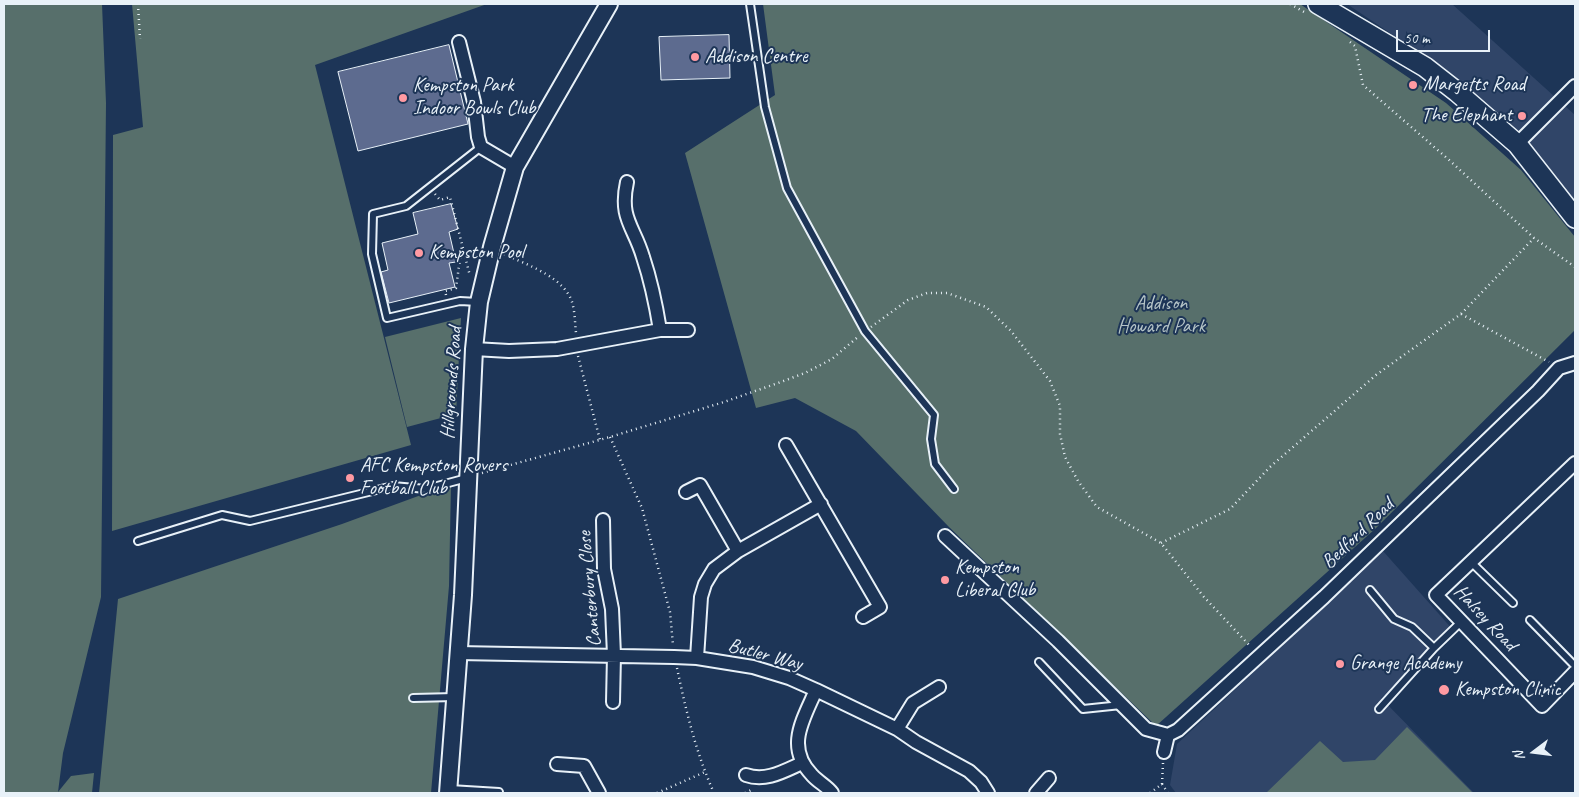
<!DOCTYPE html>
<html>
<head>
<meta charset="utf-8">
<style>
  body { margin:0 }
  #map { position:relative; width:1579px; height:797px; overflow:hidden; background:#1d3557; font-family:Caveat,sans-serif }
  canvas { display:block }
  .frame { position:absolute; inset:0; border:5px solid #e8f1f8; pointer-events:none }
  .north { position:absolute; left:1509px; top:727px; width:50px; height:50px; -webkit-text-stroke:4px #1d3557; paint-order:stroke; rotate:255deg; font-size:14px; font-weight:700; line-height:20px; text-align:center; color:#e8f1f8 }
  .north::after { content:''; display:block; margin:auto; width:18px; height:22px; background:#e8f1f8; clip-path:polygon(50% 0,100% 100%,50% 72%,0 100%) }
  .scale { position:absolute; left:1396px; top:30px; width:94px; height:22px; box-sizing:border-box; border:2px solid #e8f1f8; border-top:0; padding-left:6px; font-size:15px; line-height:18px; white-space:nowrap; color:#e8f1f8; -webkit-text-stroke:4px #1d3557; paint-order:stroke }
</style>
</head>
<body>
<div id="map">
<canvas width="1579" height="797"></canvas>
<div class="frame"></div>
<div class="north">N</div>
<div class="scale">50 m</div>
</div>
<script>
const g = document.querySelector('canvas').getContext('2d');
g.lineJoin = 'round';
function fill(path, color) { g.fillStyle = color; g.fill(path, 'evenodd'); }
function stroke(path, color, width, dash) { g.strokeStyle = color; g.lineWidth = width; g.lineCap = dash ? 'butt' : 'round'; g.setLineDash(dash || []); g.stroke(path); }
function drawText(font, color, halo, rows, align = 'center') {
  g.font = font + ' Caveat,sans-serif'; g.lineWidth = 4; g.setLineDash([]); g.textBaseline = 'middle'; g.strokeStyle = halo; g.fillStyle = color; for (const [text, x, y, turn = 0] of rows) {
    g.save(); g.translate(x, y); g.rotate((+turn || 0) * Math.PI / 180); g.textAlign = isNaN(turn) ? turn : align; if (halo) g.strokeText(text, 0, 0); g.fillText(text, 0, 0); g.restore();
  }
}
fill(new Path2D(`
  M1347 4H1452L1575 115V201L1526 143 1430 60Z
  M1383 551 1454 631 1381 698 1474 793H1176L1170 785 1177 744Z`), '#304568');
fill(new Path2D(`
  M4 4H102L106 103 101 597 63 753 58 792 71 776 94 773 92 793H4Z
  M132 4H487L315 65 411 445 112 531 113 135 143 127Z
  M763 4H1300L1446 103 1521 170 1575 237V330L1375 529 1156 726 949 527 856 431 795 398 756 408 685 153 775 95Z
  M461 318 456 414 407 427 385 337Z
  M451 484 449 586 431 793H99L118 599 342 524Z
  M1407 727 1473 793H1266L1320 741 1343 762 1375 760Z`), '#576f6b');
const building = new Path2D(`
  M729 35 730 78 661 80 659 37Z
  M449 45 468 124 358 151 338 72Z
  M451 204 458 229 449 232 456 262 449 263 455 287 389 303 381 272 388 270 382 243 418 234 413 213Z`);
fill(building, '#5d6b8f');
stroke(building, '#e8f1f8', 1);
const service = new Path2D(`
  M750 4 765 107 787 188 865 331 934 415 931 439 935 464 954 489
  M478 302 460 301 387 318 372 254 373 214 406 206 481 147
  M138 541 222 515 250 521 393 486 426 489 467 478
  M1471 562 1513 603
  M1370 590 1394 619 1412 627 1434 648 1462 621
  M1530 620 1575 666
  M1039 662 1083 709 1121 705
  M413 698 455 697
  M1379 709 1434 648
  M450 789 499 792`);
const minor = new Path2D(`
  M459 42 474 102 478 137 481 147 515 167
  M1517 144 1575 86
  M627 182C619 219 634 226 643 257 651 281 656 305 660 330
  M474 349 509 351 557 349 660 330H688
  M786 445 880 607 863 617
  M1575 463 1436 595 1542 706 1575 672
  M686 492 700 485 738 551
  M603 520 604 569 612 609 614 655 613 702
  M945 536 1058 641 1146 729 1168 735
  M458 653 674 657 697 658 753 667 789 678 816 690 897 729 916 742 969 771 981 782 988 793
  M697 658 701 597 705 584 714 569 738 551 821 504
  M816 690C803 720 785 747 812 775 818 782 827 786 832 793
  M897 729 913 703 939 687
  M1164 752 1168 735 1178 730 1324 597 1538 391 1559 368 1575 363
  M557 764 584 766 599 793
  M746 775C766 782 784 771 802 763
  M1036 793 1049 778`);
const tertiary = new Path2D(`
  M448 793 463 595 474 349 479 302 492 247 515 167 609 4`);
const secondary = new Path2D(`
  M1318 4 1425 67 1457 92 1517 144 1575 218`);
stroke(service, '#e8f1f8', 10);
stroke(minor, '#e8f1f8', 16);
stroke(tertiary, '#e8f1f8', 20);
stroke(secondary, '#e8f1f8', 22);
stroke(new Path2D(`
  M138 4 140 39
  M1290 4 1306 13
  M1350 42 1355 46 1363 85 1448 159 1534 238 1575 267
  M435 194 440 200 450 197 470 276
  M504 254C527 265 568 278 573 306 575 314 575 324 576 333
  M446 295 445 291 456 288 462 244
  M1461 314 1549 362
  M871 327 908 300 927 293H947L986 307 1011 331 1050 381 1060 406V434L1065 457 1078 481 1097 507 1161 543 1204 597 1251 647
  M578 356 600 440
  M610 437 642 508 670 612 673 645
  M482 473 610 437 724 402 778 383 805 373 832 359 859 336
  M1161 543 1230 509 1270 467 1376 375 1461 314 1534 238
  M677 668C686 711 696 753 714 793
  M1162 784 1168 793
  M657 793 705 772
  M745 793 753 789
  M1150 793 1162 784 1163 763`), '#e8f1f8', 2.5, [1, 4]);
stroke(service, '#1d3557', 6);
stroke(minor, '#1d3557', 12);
stroke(tertiary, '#1d3557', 16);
stroke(secondary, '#1d3557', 19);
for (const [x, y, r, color] of [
  [695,57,5,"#ff9aa2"],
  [1413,85,5,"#ff9aa2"],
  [403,98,5,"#ff9aa2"],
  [1522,116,5,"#ff9aa2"],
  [419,253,5,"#ff9aa2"],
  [350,478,5,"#ff9aa2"],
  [945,580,5,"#ff9aa2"],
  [1340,664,5,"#ff9aa2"],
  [1444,690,6,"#ff9aa2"]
]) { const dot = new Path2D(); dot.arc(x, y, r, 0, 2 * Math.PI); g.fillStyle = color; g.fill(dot); stroke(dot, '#1d3557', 2); }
drawText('20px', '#e8f1f8', '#1d3557', [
  ["Addison Centre",705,57],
  ["Margetts Road",1423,85],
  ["Kempston Park",413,86],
  ["Indoor Bowls Club",413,109],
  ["The Elephant",1512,116,"right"],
  ["Kempston Pool",429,253],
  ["AFC Kempston Rovers",360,466],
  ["Football Club",360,489],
  ["Kempston",955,568],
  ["Liberal Club",955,591],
  ["Grange Academy",1350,664],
  ["Kempston Clinic",1455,690]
], 'left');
drawText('20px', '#b5c4c7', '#1d3557', [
  ["Addison",1161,304],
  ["Howard Park",1161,327]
]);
drawText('20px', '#e8f1f8', '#1d3557', [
  ["Hillgrounds Road",452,383,-86],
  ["Bedford Road",1358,534,-44],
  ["Canterbury Close",590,589,-95],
  ["Halsey Road",1485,618,47],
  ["Butler Way",765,655,15]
]);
</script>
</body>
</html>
